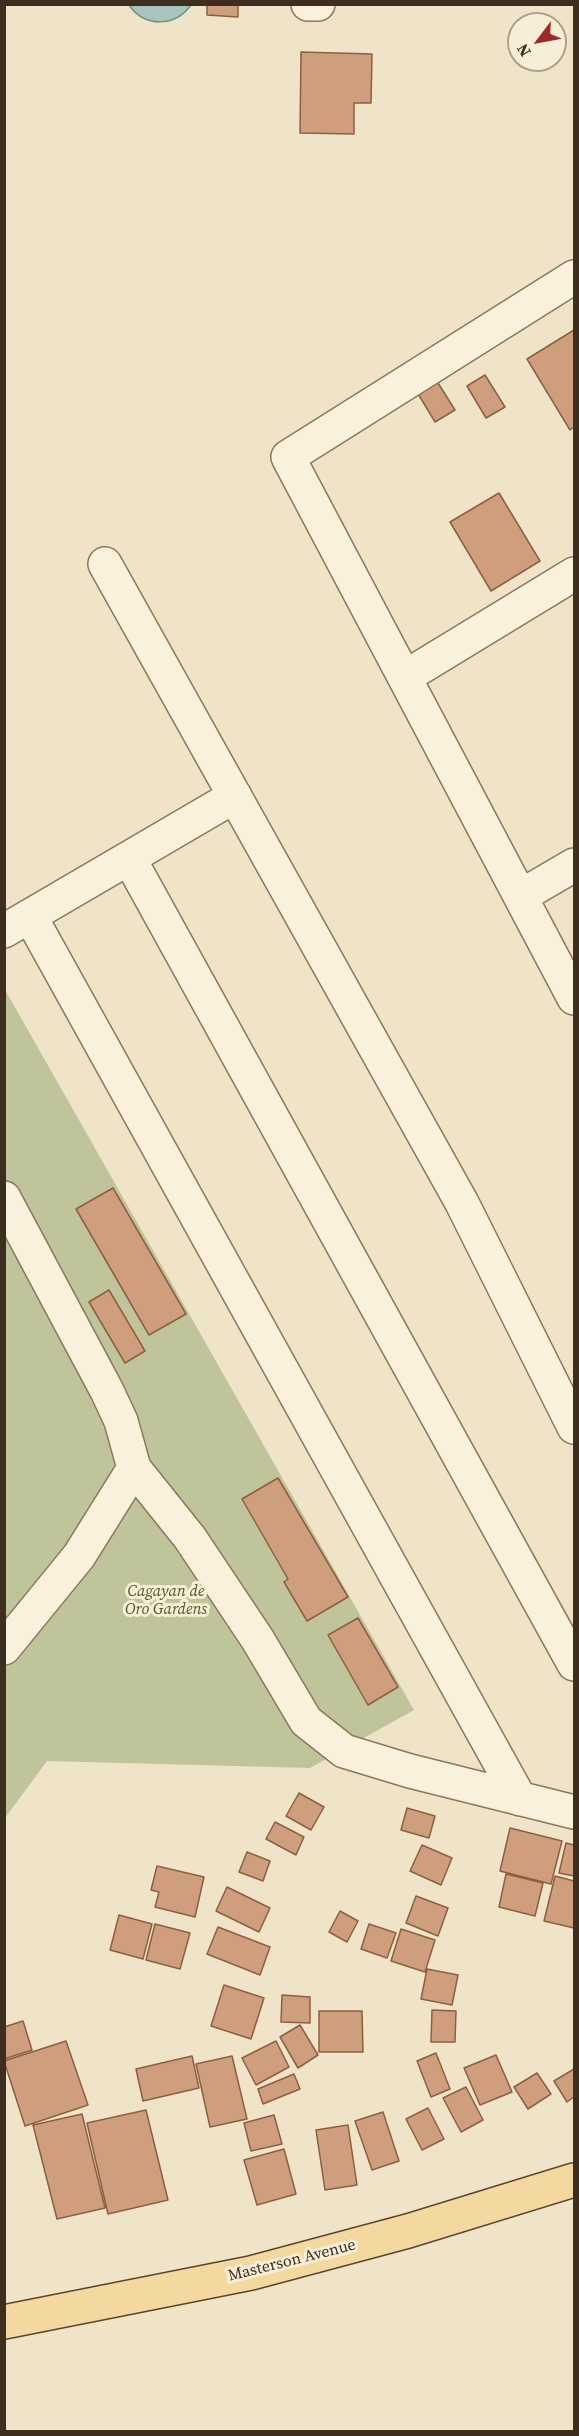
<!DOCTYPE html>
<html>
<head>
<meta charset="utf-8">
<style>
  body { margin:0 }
  #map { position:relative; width:579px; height:2436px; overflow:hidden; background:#f0e4c8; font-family:"Source Serif 4",serif }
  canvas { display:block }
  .frame { position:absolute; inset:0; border:6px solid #3d2e20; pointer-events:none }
  .north { position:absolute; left:507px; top:12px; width:60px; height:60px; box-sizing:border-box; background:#f7eed8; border:2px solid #ada18e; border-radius:50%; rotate:238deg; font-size:16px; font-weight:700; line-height:24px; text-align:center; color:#3d2e20 }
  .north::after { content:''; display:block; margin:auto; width:21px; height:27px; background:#9e2a2b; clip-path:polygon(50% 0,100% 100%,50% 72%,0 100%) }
</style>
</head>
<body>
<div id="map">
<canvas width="579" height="2436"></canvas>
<div class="frame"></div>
<div class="north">N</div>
</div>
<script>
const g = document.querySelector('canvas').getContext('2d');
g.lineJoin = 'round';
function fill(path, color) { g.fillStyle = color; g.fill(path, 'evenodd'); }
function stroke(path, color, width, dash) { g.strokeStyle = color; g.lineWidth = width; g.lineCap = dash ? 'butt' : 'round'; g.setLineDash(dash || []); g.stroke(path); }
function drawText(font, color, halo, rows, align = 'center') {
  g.font = font + ' "Source Serif 4",serif'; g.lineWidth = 6; g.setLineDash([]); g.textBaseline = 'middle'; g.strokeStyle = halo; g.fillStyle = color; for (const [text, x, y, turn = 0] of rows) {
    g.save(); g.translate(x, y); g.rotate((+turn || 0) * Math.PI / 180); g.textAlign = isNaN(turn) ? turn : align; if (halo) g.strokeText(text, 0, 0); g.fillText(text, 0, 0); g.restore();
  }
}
fill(new Path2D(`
  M4 988 414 1710 310 1768 47 1761 5 1818Z`), '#bfc49a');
const water = new Path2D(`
  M129 5H191C175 27 145 28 129 5Z`);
fill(water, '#a9c4bc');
stroke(water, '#6f938a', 1.5);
const building = new Path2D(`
  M207 4H238V17L207 15Z
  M301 52 372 54 371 103H354V134L300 133Z
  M574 330V427L570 430 527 359Z
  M433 375 455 410 435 422 414 387Z
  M485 375 505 407 486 418 467 386Z
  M499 493 540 561 491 591 450 522Z
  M113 1188 186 1314 149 1335 76 1209Z
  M109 1290 145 1351 125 1363 89 1302Z
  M278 1478 348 1597 307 1621 284 1582 288 1579 242 1499Z
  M358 1618 398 1687 368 1705 328 1635Z
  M299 1793 324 1807 311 1830 286 1816Z
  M407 1808 435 1816 429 1838 401 1830Z
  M275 1822 304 1837 296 1855 266 1839Z
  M510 1828 562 1841 551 1884 500 1871Z
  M566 1843 574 1845V1876L559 1873Z
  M422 1845 452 1858 441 1885 410 1871Z
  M247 1852 270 1861 263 1881 239 1872Z
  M157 1866 204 1877 195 1917 155 1907 159 1892 151 1890Z
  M506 1874 543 1883 535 1916 499 1907Z
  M555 1876 574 1881V1928L544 1921Z
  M227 1887 270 1908 259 1932 216 1911Z
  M416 1896 448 1908 438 1936 406 1923Z
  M340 1911 358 1921 347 1942 329 1932Z
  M119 1915 152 1924 143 1959 110 1950Z
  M155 1924 190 1933 180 1969 146 1960Z
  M369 1924 396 1933 387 1958 361 1949Z
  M218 1927 270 1947 260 1975 207 1954Z
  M401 1929 435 1940 425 1972 391 1961Z
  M427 1969 458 1975 452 2005 421 1999Z
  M224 1985 264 1998 251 2039 211 2026Z
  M282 1995 310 1997V2023L281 2022Z
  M432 2010 456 2011 455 2042H431Z
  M319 2011H362L363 2052H319Z
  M23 2021 32 2050 4 2059V2027Z
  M300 2025 318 2055 298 2068 280 2037Z
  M66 2041 88 2105 25 2126 4 2061Z
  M276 2041 289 2067 256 2085 242 2058Z
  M436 2053 450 2089 431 2097 417 2061Z
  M496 2055 512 2092 480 2105 464 2068Z
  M192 2056 199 2088 143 2101 136 2069Z
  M232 2056 247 2119 210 2127 196 2064Z
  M574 2069V2097L567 2102 554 2081Z
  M537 2073 551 2094 528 2109 514 2087Z
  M294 2074 300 2089 263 2104 258 2089Z
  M466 2087 483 2120 461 2132 443 2098Z
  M428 2108 444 2139 422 2150 406 2119Z
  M146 2110 168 2200 108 2214 87 2123Z
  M383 2112 399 2161 372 2170 355 2121Z
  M82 2114 105 2208 57 2219 33 2125Z
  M274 2115 282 2144 251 2151 244 2123Z
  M348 2125 357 2185 325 2190 316 2130Z
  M284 2149 296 2194 257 2205 244 2160Z`);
fill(building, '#cf9f7d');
stroke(building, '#8d5f41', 1.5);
const minor = new Path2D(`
  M308 4H318
  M574 277 288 457 574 998
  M105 564 462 1203 574 1427
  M405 677 574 574
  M129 858 574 1664
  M521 896 574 865
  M30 916 520 1799
  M4 931 235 796
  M4 1198 107 1391 121 1421 134 1468 79 1556 4 1648
  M134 1468 190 1538 258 1640 306 1721 344 1751 410 1771 574 1812`);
const major = new Path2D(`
  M4 2322 251 2273 408 2231 574 2180`);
stroke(minor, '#8d765c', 36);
stroke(major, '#5b4430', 36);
stroke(minor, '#faf1dc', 33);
stroke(major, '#f3d9a0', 33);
drawText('italic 16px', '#4d5a26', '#f7eed8', [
  ["Cagayan de",166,1592],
  ["Oro Gardens",166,1610]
]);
drawText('16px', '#3d2e20', '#f7eed8', [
  ["Masterson Avenue",292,2261,-14]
]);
</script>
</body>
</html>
